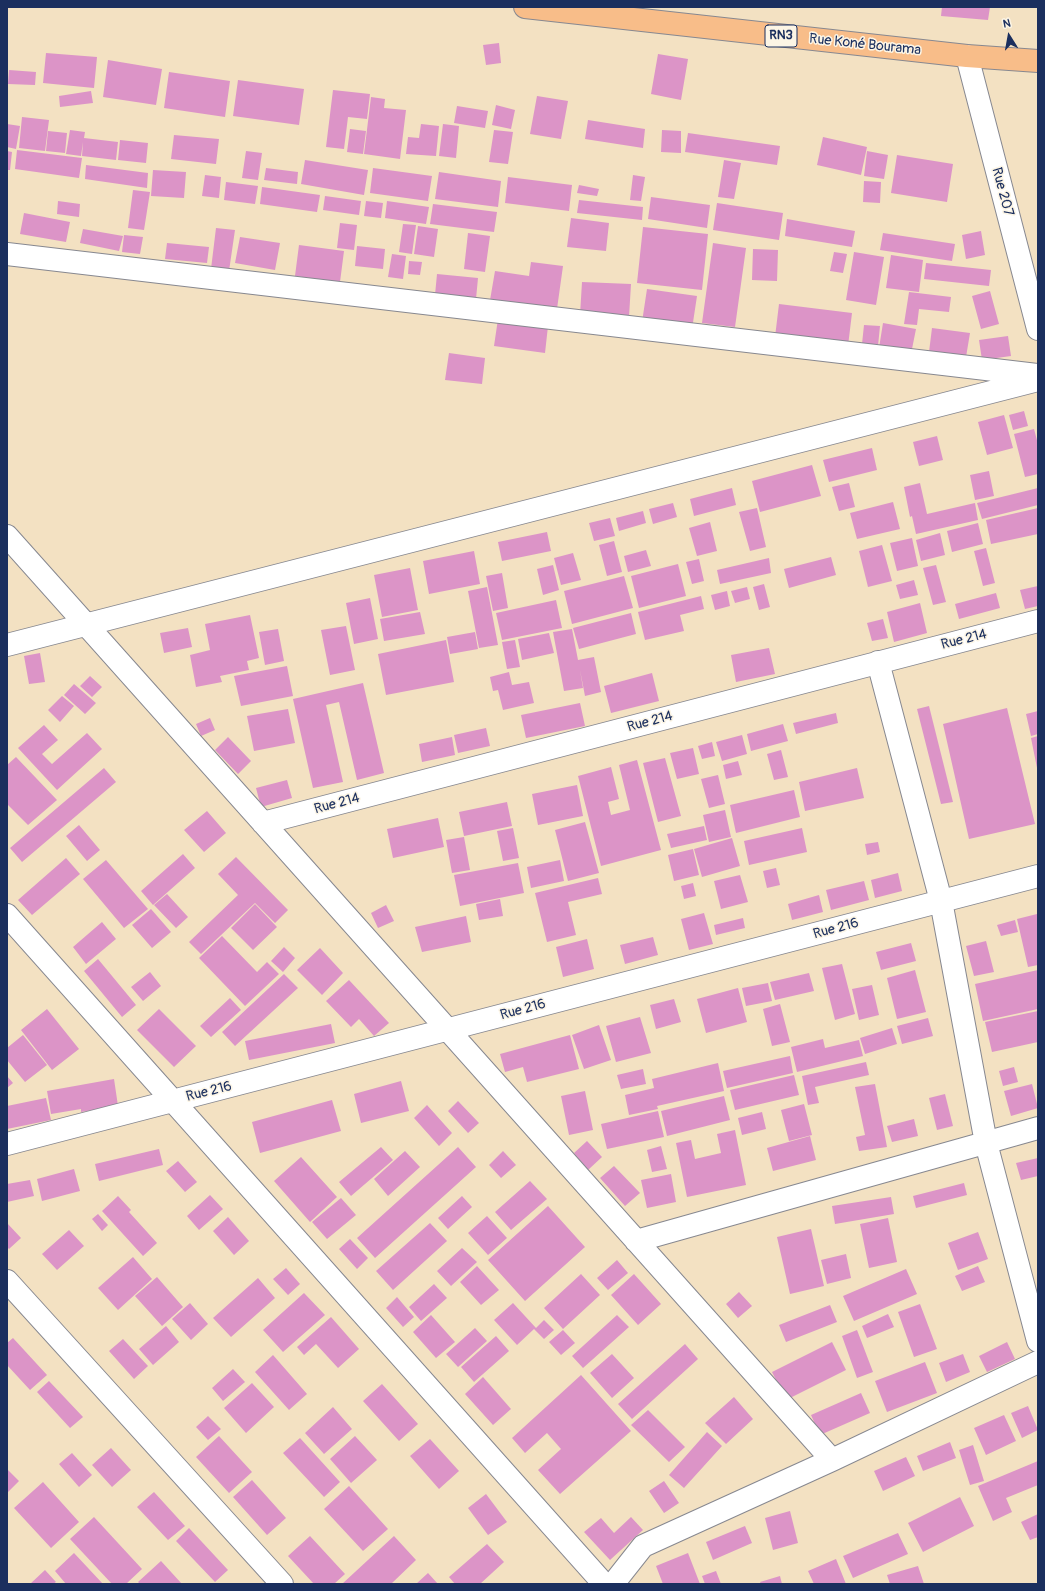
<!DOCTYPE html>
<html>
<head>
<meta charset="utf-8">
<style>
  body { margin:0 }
  #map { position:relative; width:1045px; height:1591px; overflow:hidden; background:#f3e1c2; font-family:Pangolin,sans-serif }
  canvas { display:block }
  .frame { position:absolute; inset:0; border:8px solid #1b2f5e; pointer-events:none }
  .north { position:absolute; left:989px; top:16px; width:40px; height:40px; -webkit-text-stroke:3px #fcf5e5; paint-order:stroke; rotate:349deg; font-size:11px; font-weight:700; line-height:16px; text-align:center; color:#1b2f5e }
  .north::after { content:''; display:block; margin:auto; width:14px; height:18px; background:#1b2f5e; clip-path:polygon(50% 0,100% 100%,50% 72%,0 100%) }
</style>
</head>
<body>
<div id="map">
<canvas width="1045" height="1591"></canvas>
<div class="frame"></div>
<div class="north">N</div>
</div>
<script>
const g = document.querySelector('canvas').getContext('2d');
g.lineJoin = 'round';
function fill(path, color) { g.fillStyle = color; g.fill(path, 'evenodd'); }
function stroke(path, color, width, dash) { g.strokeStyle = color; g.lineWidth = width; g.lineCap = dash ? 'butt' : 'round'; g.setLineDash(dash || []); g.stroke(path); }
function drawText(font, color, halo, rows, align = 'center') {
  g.font = font + ' Pangolin,sans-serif'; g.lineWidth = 3; g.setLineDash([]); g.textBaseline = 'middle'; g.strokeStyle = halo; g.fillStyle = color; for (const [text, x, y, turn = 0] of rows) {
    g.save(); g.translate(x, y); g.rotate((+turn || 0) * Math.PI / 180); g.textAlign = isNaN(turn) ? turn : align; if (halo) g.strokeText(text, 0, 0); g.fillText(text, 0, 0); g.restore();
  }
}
fill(new Path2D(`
  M942 7H990L988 20 941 16Z
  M499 43 501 63 486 65 483 45Z
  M46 53 97 57 94 88 43 83Z
  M658 54 688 59 681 100 651 94Z
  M108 60 162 69 156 105 103 97Z
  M9 70 36 72 35 85 8 84Z
  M169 72 230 81 225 117 164 108Z
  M238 80 304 89 299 125 233 116Z
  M333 90 370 94 367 119 348 117 344 149 326 147Z
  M91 91 93 103 60 107 59 96Z
  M537 96 568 101 561 139 530 134Z
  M371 97 385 99 384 108 406 110 400 159 364 154Z
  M496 105 515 110 511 129 492 125Z
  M457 106 488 111 485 128 454 123Z
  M22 117 49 120 45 151 19 148Z
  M588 120 645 129 643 148 585 139Z
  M7 124 20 126 16 149 7 147Z
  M421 124 439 126 436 156 406 154 408 137 419 138Z
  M443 124 459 126 456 158 439 156Z
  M350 129 366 131 363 154 347 152Z
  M70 130 85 132 84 138 118 142 116 160 82 156 83 142 81 156 66 154Z
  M494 130 513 132 508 164 489 162Z
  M662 130 681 131V153L661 152Z
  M48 131 67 133 65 153 46 151Z
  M688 133 780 146 777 165 685 152Z
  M174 135 219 139 216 164 171 159Z
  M823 137 867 147 861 175 817 165Z
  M120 140 148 143 146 163 118 160Z
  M17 150 82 158 79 178 15 169Z
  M7 151 12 152 10 170H7Z
  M246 151 262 153 258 180 242 178Z
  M867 151 888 155 884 179 864 176Z
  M897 155 953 164 947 202 891 193Z
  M305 160 368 170 364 195 301 184Z
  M724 160 741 163 734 199 718 197Z
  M86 165 148 173 147 188 85 179Z
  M266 168 298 172 297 184 264 180Z
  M373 168 432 176 428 201 370 193Z
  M153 170 186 172 184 198 151 196Z
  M439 172 501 181 498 207 435 199Z
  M205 175 221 177 219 198 202 196Z
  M633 175 645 177 641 201 630 200Z
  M508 177 572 185 569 211 505 203Z
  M864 181 881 182 880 203 863 202Z
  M226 182 258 186 255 204 224 200Z
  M579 185 599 189 597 196 577 193Z
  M262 187 320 195 317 212 260 204Z
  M133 190 150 192 144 230 128 228Z
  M325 196 361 201 359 215 323 210Z
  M651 197 710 205 707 228 648 219Z
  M579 200 643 207 642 220 577 213Z
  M58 201 80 204 79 217 57 214Z
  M366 201 383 203 381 218 364 216Z
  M387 201 429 207 426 224 385 218Z
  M717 203 783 213 779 240 713 230Z
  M433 204 497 212 494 232 430 224Z
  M24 213 70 222 66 242 20 234Z
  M571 218 609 223 606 251 567 247Z
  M787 219 855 231 852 247 785 236Z
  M340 223 357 225 354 250 337 248Z
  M403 224 416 225 412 254 399 252Z
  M418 226 438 229 434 257 414 254Z
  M643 227 708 234 702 290 637 283Z
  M216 228 235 230 229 271 211 269Z
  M83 229 123 236 119 251 80 243Z
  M981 231 985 255 966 259 962 235Z
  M468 233 490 236 485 272 464 269Z
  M883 233 955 244 952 261 880 250Z
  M124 235 143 237 140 254 122 252Z
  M240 237 280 243 275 270 235 263Z
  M167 243 209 247 207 263 165 259Z
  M713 243 746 248 735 327 702 323Z
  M299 245 344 251 340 282 295 276Z
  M357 246 385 249 383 269 355 266Z
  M753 249 778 250 777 281 752 280Z
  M834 252 847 254 843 273 830 271Z
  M854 252 884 257 876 305 846 300Z
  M392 254 406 256 403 279 388 277Z
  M891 255 923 260 919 292 886 288Z
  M409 261 422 262 420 275 408 274Z
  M531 262 563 266 556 316 489 306 495 271 529 276Z
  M926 263 991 270 989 286 924 279Z
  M437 274 478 278 476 299 435 295Z
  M582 282 631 284 629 317 580 315Z
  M647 289 697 296 692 329 642 322Z
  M990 291 999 324 981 329 972 296Z
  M909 292 951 297 949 312 919 309 917 325 904 324Z
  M779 304 852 313 848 346 775 337Z
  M498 319 548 326 545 353 494 346Z
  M883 323 916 329 911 354 879 348Z
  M864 325 880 326 878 346 862 344Z
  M932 328 970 333 966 357 929 352Z
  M1008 336 1011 356 982 360 979 340Z
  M449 353 485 358 482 384 445 380Z
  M1024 411 1028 426 1013 430 1009 415Z
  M1004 415 1013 448 987 455 978 422Z
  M1034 429 1038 444V474L1025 477 1014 434Z
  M937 436 943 460 919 466 913 442Z
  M872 448 877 470 829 482 823 460Z
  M812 465 821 496 760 512 752 481Z
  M989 471 994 496 975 500 970 475Z
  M849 483 855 507 839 511 832 487Z
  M920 483 927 514 975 503 978 520 916 534 912 516 910 517 904 487Z
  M732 488 736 505 694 516 690 499Z
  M1038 488V505L982 519 977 503Z
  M893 502 900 529 857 539 850 513Z
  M673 503 677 517 653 524 649 509Z
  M757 508 766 547 750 551 739 512Z
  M1038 508V534L991 544 986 520Z
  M643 511 646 523 619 531 616 518Z
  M610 518 615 536 594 541 589 523Z
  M710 522 717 551 697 556 689 528Z
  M978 523 983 544 952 552 947 531Z
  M547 532 551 551 502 561 498 542Z
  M940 533 945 555 921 561 916 540Z
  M912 538 918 566 897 571 890 543Z
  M614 541 622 572 607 576 599 545Z
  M882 545 892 581 868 587 859 551Z
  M986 548 995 583 983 586 974 551Z
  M646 550 651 566 628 572 624 556Z
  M474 551 480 584 429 594 423 561Z
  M573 553 581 580 561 585 554 558Z
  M831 557 836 575 789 588 784 569Z
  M769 558 771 573 720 584 717 570Z
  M699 559 704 581 692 584 686 562Z
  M678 564 686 596 639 608 631 576Z
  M553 565 559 590 543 595 537 569Z
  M936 565 946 602 933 605 923 568Z
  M410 568 418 610 382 617 374 575Z
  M502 573 508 608 493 611 486 576Z
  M624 576 633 608 572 624 564 591Z
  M914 580 918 595 900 599 896 585Z
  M764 584 770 607 759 610 753 587Z
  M1038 586V606L1025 609 1020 590Z
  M487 587 498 645 479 648 468 591Z
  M747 587 750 599 735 603 731 591Z
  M727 591 730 606 715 610 711 595Z
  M996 593 1000 608 959 619 955 604Z
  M701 596 704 609 680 615 684 631 645 640 638 612Z
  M370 598 378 639 354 644 346 603Z
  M556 600 562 628 502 640 496 613Z
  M920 603 927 633 894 642 887 612Z
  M420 612 425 634 384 641 380 619Z
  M631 613 636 634 579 649 573 628Z
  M250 615 259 658 247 661 249 670 220 676 222 682 196 687 190 655 210 650 205 624Z
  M883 619 888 638 872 641 867 623Z
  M346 626 355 670 330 675 321 630Z
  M188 628 192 647 164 653 160 633Z
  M278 629 284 661 265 665 259 632Z
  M572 629 578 660 594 657 601 692 585 696 580 670 583 688 564 691 553 632Z
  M475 632 478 649 450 654 447 637Z
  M549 633 554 653 522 660 518 639Z
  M446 640 454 682 386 695 378 654Z
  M515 640 520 667 507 669 502 642Z
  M769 648 775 674 736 682 731 655Z
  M40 653 45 682 29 684 24 656Z
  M287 666 293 696 241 706 234 676Z
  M509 672 512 685 529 682 534 703 503 710 498 690 493 691 490 677Z
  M652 673 659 701 611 713 604 686Z
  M90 676 102 687 92 697 80 686Z
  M363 683 384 773 357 780 339 702 326 705 343 782 313 788 293 699Z
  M74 684 96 703 85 714 64 695Z
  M62 696 74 706 60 722 48 710Z
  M580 703 585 726 526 738 521 715Z
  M929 706 953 802 941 804 917 709Z
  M1007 708 1035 824 969 839 943 724Z
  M288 709 295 743 254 751 247 716Z
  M1038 711V734L1031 736 1026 714Z
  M836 713 838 723 796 734 793 723Z
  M210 718 215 730 201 736 196 724Z
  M783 724 788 741 751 751 747 734Z
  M44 725 58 740 42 754 52 764 87 733 102 749 57 790 18 748Z
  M486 728 490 746 458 753 454 735Z
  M742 735 747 754 722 761 716 742Z
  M1038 736V768H1037L1031 738Z
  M228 737 251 761 238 774 215 750Z
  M452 737 455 755 422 762 419 744Z
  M712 742 715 756 702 759 698 746Z
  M693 748 699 774 677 779 670 753Z
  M781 750 788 777 774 780 767 754Z
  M16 757 57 800 28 825 7 804V765Z
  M665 758 681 816 658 822 643 763Z
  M637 760 661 850 601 866 578 776 611 767 619 799 608 802 611 815 630 810 619 765Z
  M738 761 742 775 726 779 723 765Z
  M104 768 116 782 22 862 10 848Z
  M857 768 864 798 805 811 799 782Z
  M718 775 725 804 709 808 701 779Z
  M287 780 292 798 261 807 256 788Z
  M577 785 583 816 538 825 532 794Z
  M794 790 800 817 736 833 730 805Z
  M507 802 512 826 464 836 459 812Z
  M725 810 731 837 709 842 703 815Z
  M207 811 226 833 204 852 184 830Z
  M438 818 444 847 393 858 387 829Z
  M585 822 599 873 568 881 555 830Z
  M79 825 100 850 87 861 66 836Z
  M704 826 707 840 671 848 667 834Z
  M513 828 519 858 503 861 497 831Z
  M802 828 807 852 749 865 744 841Z
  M464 837 470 870 452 873 446 840Z
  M732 838 740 866 702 877 694 849Z
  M878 842 880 852 867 855 865 844Z
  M693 849 699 875 674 881 668 855Z
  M183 854 195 868 153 905 141 891Z
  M236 857 288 910 275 923 255 903 201 954 189 942 238 895 218 874Z
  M66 858 80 874 32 915 18 900Z
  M106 860 148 909 124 928 83 879Z
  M560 860 564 881 531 888 527 867Z
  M518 863 524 893 460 906 454 875Z
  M776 868 780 885 767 888 763 871Z
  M898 873 902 891 875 898 871 880Z
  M740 875 748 902 721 909 714 881Z
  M598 878 602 894 568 902 576 935 547 942 535 893Z
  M864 881 869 900 831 910 826 890Z
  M693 883 696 896 684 899 681 886Z
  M167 894 188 917 176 928 154 905Z
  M819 895 823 912 792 920 788 904Z
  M500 899 503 916 479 920 476 904Z
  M255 904 277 927 253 950 231 928Z
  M386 905 394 921 378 928 371 913Z
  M151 909 171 932 152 948 132 925Z
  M704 913 713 944 689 950 681 919Z
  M1037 914 1038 965 1028 967 1017 919Z
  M466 916 471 942 422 952 415 927Z
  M743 918 745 928 716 935 714 925Z
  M1015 920 1018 932 1001 936 997 925Z
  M102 922 116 939 86 964 73 947Z
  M222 936 257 972 267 962 279 974 245 1006 199 958Z
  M653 937 658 955 625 964 620 945Z
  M587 939 594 969 563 977 556 947Z
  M986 941 994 972 974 976 966 946Z
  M911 943 916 961 881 970 876 952Z
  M284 947 295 958 283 972 271 961Z
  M320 948 343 973 322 995 297 970Z
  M98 959 136 1005 122 1017 84 971Z
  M842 964 855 1014 835 1020 822 968Z
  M915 970 926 1012 897 1019 887 978Z
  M1038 970V1009L983 1021 975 984Z
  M150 972 161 986 143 1001 131 987Z
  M809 973 814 991 775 1000 770 982Z
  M284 974 298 988 235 1046 222 1032Z
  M349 980 389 1023 374 1036 359 1019 351 1027 326 1001Z
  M768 983 772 1001 746 1006 742 988Z
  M872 985 879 1015 859 1020 852 989Z
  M738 988 747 1022 706 1033 697 999Z
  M230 998 241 1010 211 1037 200 1026Z
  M674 999 681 1022 656 1029 650 1005Z
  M780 1004 790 1042 772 1046 763 1009Z
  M47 1009 79 1049 52 1070 21 1030Z
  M159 1009 196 1046 174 1067 137 1030Z
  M1038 1011V1042L992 1052 985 1022Z
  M640 1017 651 1053 616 1062 606 1026Z
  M928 1018 933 1036 902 1044 897 1026Z
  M331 1024 335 1043 249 1060 245 1041Z
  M599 1025 611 1060 584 1069 572 1035Z
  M892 1028 897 1044 865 1054 860 1038Z
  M23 1035 47 1065 25 1082 7 1060V1048Z
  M570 1035 579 1069 527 1082 523 1067 505 1072 500 1054Z
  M823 1039 825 1048 859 1040 863 1056 797 1072 791 1047Z
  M790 1056 793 1073 727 1088 723 1071Z
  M866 1062 869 1075 815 1087 819 1103 808 1105 802 1076Z
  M718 1063 724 1091 657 1106 658 1109 629 1115 625 1095 654 1088 652 1079Z
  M1014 1067 1018 1082 1003 1086 999 1071Z
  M643 1069 646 1084 621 1089 617 1075Z
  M794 1075 799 1095 735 1110 730 1090Z
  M7 1076 13 1083 7 1088Z
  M114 1079 118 1106 81 1112V1109L51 1114 47 1091Z
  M401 1081 409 1111 361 1123 354 1094Z
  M875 1084 887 1147 859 1151 856 1137 865 1135 855 1087Z
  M1032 1084 1038 1108 1011 1116 1004 1091Z
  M585 1091 593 1130 569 1135 561 1096Z
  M945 1094 953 1126 937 1130 929 1098Z
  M724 1096 730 1120 667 1136 661 1111Z
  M46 1098 51 1120 7 1129V1106Z
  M332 1100 341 1131 260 1153 252 1122Z
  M458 1101 479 1123 468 1133 448 1111Z
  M804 1104 812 1135 789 1141 781 1110Z
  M427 1105 452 1133 439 1146 414 1118Z
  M658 1111 664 1137 607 1149 601 1124Z
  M762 1112 766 1129 742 1135 738 1118Z
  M914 1119 918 1136 892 1142 887 1126Z
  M735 1130 746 1185 687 1197 676 1143 691 1140 695 1159 721 1153 717 1134Z
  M810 1136 816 1160 773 1171 767 1148Z
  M587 1141 602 1157 588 1170 574 1153Z
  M661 1146 667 1169 652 1172 647 1150Z
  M381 1147 393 1160 351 1196 339 1182Z
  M458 1147 476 1167 375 1258 357 1238Z
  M159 1149 163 1165 99 1181 95 1164Z
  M405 1151 420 1167 388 1196 374 1179Z
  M503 1151 516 1165 501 1178 489 1165Z
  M301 1157 337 1197 310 1222 274 1181Z
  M1038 1158V1176L1021 1180 1016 1163Z
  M178 1161 197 1182 185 1192 166 1171Z
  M614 1166 640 1193 625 1206 600 1178Z
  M74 1169 80 1191 42 1201 37 1179Z
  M671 1174 676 1202 647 1208 641 1180Z
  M30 1180 34 1196 7 1202V1184Z
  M530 1181 547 1199 511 1230 495 1212Z
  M964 1183 967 1195 916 1208 913 1196Z
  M210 1195 223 1209 199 1230 187 1216Z
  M118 1196 131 1210 129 1212 157 1243 143 1256 102 1211Z
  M462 1196 472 1207 448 1229 438 1218Z
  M891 1197 894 1214 835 1224 832 1206Z
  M341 1198 356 1215 327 1239 312 1222Z
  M548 1206 585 1247 525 1301 488 1260Z
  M98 1214 108 1225 102 1231 92 1219Z
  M487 1216 507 1238 488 1255 468 1233Z
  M228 1217 249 1241 234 1255 213 1231Z
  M888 1218 897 1262 869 1268 860 1224Z
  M7 1223 21 1238 9 1249 7 1247Z
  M430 1223 447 1241 393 1290 376 1271Z
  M811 1229 824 1286 790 1294 777 1237Z
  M69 1230 84 1246 57 1270 42 1254Z
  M978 1232 988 1259 958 1270 948 1243Z
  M350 1239 368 1258 357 1269 339 1249Z
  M462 1248 477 1262 451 1286 437 1271Z
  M846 1254 851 1278 827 1284 821 1260Z
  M133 1257 152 1279 118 1310 98 1288Z
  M617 1260 628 1273 608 1290 597 1278Z
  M477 1266 499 1290 481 1305 460 1282Z
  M978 1266 985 1282 962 1291 955 1276Z
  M286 1268 300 1284 288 1295 273 1279Z
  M906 1269 917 1294 854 1321 843 1296Z
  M581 1274 600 1295 563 1329 544 1308Z
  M634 1274 661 1304 638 1325 611 1295Z
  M157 1277 183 1307 162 1326 135 1296Z
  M258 1278 275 1298 231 1337 213 1318Z
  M434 1284 447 1298 421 1321 409 1307Z
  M739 1292 752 1306 738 1318 726 1304Z
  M304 1293 325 1315 283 1352 263 1330Z
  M397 1297 414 1317 403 1327 386 1308Z
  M190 1303 208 1324 191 1340 172 1319Z
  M513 1303 536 1328 544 1320 554 1330 544 1339 534 1329 517 1345 494 1320Z
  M920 1304 937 1349 914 1357 898 1312Z
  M830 1305 837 1322 786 1342 779 1325Z
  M888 1314 894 1327 867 1338 862 1326Z
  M431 1315 455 1342 436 1358 413 1332Z
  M617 1315 629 1327 583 1368 572 1356Z
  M331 1317 359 1349 338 1368 316 1344 304 1355 297 1347Z
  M166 1326 179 1342 153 1365 139 1349Z
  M475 1328 487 1341 458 1367 446 1354Z
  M563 1330 575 1343 561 1355 549 1342Z
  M857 1330 873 1372 857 1378 842 1336Z
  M496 1336 509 1351 474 1382 461 1367Z
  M13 1338 47 1375 30 1390 7 1365V1343Z
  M123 1339 148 1366 134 1379 109 1351Z
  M832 1342 846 1370 786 1400 772 1372Z
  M1007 1342 1015 1359 987 1372 979 1356Z
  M685 1344 698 1359 632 1419 618 1404Z
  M612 1354 634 1378 612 1398 590 1373Z
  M963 1354 970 1372 946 1382 939 1363Z
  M273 1355 307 1394 289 1410 255 1372Z
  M925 1362 937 1393 887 1412 875 1381Z
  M233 1369 245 1382 223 1401 212 1388Z
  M581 1375 631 1431 560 1494 538 1470 561 1449 547 1433 525 1453 512 1438Z
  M483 1377 511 1409 493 1425 465 1394Z
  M49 1381 83 1417 70 1428 37 1392Z
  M252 1383 274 1407 246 1433 224 1408Z
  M382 1384 418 1424 399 1441 363 1401Z
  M861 1393 870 1413 820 1435 811 1415Z
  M734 1397 753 1419 726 1444 705 1423Z
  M1028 1406 1038 1430 1022 1438 1011 1413Z
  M333 1407 352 1429 324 1454 305 1433Z
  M648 1410 685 1447 669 1462 631 1425Z
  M1004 1415 1016 1441 986 1455 974 1428Z
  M208 1416 221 1429 208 1440 196 1427Z
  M707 1432 722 1446 684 1488 669 1475Z
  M219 1436 252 1472 229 1493 196 1457Z
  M355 1436 377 1460 351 1483 330 1459Z
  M300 1438 340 1482 324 1497 283 1453Z
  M430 1439 459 1471 439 1489 410 1456Z
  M950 1442 956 1458 923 1471 917 1456Z
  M973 1445 984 1481 970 1485 959 1450Z
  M111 1448 131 1470 112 1487 92 1465Z
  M72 1453 92 1475 79 1487 59 1464Z
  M906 1457 915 1476 883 1491 874 1471Z
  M1038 1461V1485L1006 1498 1012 1512 993 1521 978 1486Z
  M7 1469 19 1481 7 1493Z
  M252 1480 286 1518 267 1535 233 1497Z
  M664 1481 679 1503 664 1513 649 1491Z
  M43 1482 79 1522 51 1548 14 1508Z
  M349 1486 388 1529 363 1551 324 1509Z
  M154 1492 185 1526 168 1540 137 1507Z
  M486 1494 507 1522 488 1535 468 1508Z
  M960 1497 974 1526 923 1552 908 1523Z
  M790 1511 798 1543 773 1550 765 1518Z
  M1038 1514V1537L1030 1540 1021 1522Z
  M94 1517 142 1569 126 1584H112L70 1539Z
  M631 1517 643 1530 610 1560 584 1532 601 1518 614 1533Z
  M745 1526 752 1543 713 1560 706 1542Z
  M189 1528 228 1570 215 1582 176 1541Z
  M898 1533 908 1554 853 1578 843 1556Z
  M310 1536 345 1574 334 1584H314L288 1556Z
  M394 1536 416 1560 391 1584H342Z
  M487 1544 504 1562 480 1584H455L449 1577Z
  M74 1553 103 1584H66L55 1571Z
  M688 1553 700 1584H663L656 1566Z
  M836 1559 846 1584H814L808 1571Z
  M161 1561 182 1584H140L138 1582Z
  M918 1566 924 1584H890L887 1575Z
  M45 1570 56 1582 53 1584H30Z
  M716 1571 721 1584H705L702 1576Z
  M428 1573 438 1584H416Z
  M780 1576 782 1584H761L760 1582Z`), '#dc94c7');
const street = new Path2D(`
  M967 56 1038 329
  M7 254 1037 375
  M7 536 832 1460
  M7 645 1038 380
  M878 662 941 901 986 1143 1038 1341
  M263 823 1038 621
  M7 915 604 1584
  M7 1144 1038 876
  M636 1241 1038 1128
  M7 1281 282 1584
  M613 1584 643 1546 832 1460 1038 1362`);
const highway = new Path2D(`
  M525 7 967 56 1038 61`);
stroke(street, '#878890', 24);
stroke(highway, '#878890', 24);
stroke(street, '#fff', 22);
stroke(highway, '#f8bd89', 22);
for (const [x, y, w] of [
  [781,36,32]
]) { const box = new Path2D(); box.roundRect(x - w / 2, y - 11, w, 22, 3); g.fillStyle = '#fcf5e5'; g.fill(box); stroke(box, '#1b2f5e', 1); }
drawText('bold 13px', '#1b2f5e', null, [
  ["RN3",781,36]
]);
drawText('14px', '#1b2f5e', '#fcf5e5', [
  ["Rue Koné Bourama",865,45,6],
  ["Rue 207",1002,192,75],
  ["Rue 214",964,640,-14],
  ["Rue 214",650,722,-15],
  ["Rue 214",337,804,-15],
  ["Rue 216",836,929,-15],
  ["Rue 216",523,1010,-15],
  ["Rue 216",209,1092,-14]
]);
</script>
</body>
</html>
